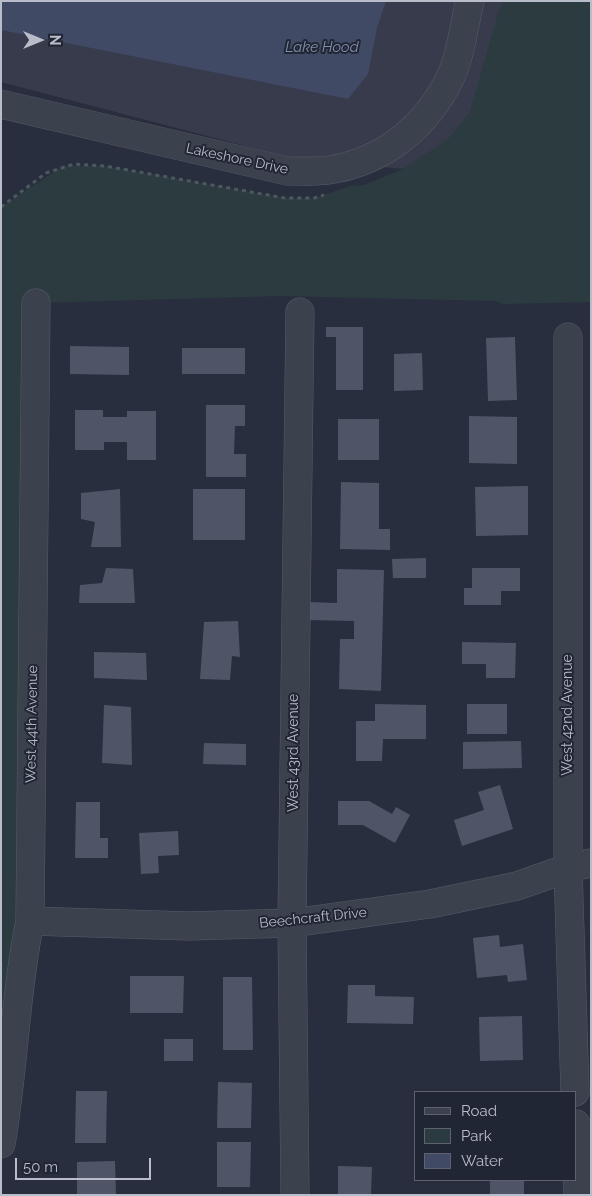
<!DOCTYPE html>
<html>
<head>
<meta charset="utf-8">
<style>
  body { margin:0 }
  #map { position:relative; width:592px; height:1196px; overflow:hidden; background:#292e3e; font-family:Raleway,sans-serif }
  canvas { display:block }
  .frame { position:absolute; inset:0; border:2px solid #b9bcc9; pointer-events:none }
  .legend { position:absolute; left:414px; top:1091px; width:162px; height:90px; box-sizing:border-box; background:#212634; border:1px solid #5e6270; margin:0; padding:6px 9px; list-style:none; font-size:15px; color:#b9bcc9 }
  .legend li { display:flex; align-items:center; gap:10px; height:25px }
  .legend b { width:25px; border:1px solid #5e6270 }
  .north { position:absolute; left:15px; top:15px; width:50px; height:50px; -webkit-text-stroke:4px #212634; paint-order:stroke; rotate:90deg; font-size:14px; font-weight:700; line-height:20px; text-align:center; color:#b9bcc9 }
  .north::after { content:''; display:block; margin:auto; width:18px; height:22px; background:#b9bcc9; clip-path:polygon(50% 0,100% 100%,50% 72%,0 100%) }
  .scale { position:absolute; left:15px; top:1158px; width:136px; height:22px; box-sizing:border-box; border:2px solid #b9bcc9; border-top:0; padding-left:6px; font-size:15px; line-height:18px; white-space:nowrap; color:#b9bcc9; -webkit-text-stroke:4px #212634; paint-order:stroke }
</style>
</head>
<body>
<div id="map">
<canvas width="592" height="1196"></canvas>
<div class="frame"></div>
<ul class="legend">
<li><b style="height:6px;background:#3c414e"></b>Road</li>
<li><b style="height:14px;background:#2c3b40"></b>Park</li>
<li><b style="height:14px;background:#404a65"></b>Water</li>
</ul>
<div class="north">N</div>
<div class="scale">50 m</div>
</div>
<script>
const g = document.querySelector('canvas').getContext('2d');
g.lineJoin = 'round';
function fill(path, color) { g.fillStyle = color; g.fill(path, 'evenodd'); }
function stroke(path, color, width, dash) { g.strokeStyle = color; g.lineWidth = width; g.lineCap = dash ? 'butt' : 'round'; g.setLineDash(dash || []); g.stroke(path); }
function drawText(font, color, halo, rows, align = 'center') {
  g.font = font + ' Raleway,sans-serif'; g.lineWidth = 4; g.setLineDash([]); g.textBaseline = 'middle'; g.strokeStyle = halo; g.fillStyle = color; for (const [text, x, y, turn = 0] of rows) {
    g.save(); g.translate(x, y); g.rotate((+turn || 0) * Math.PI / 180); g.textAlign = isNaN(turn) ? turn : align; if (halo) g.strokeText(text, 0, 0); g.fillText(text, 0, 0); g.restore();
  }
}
fill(new Path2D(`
  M1 1H591L438 172 295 159 1 82Z`), '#373b4b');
fill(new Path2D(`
  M504 1H591V302L503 304 496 301 280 296 36 303 30 921 1 1079V207L63 166H105L285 198H314L351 186 364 185 401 170 448 139 470 112 499 10Z`), '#2c3b40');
fill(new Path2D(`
  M1 1H386L377 28 368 74 348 99 1 30Z`), '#404a65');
fill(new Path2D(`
  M326 327H363V390H336V337H326Z
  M515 337 517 400 488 401 486 338Z
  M70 346 129 347V375L70 374Z
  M182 348H245V374H182Z
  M422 353 423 390 394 391V354Z
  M206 405H245V426H235L234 454H246V477H206Z
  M75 410H103V417H127V411H156V460H127V442H104V450H75Z
  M469 416 517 417V464L469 463Z
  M338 419H379V460H338Z
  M341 482 379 483V529H390V550L340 549Z
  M528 486V535L476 536 475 487Z
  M120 489 121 547H91L95 522 81 519V493Z
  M193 489H245V540H193Z
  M426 558V578H393L392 559Z
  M106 568 133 569 135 603H79L80 585 102 583Z
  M472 568H520V591H501V605H464V588H472Z
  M337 569 384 570 381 691 339 689 340 639H354V621L307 620V602L337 603Z
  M238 621 240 657 232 656 230 680 200 679 204 622Z
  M462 642 516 643 515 678H486V664H462Z
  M94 652 146 653 147 680 94 678Z
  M375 704 426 705V739H383L382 761H356V721H375Z
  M467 704H507V734H467Z
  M104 705 131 707 132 765 102 763Z
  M521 741 522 768 463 769V742Z
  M204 743 246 744V765L203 764Z
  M500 785 513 829 462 846 454 820 484 810 478 792Z
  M338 801H369L392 814 396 807 410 815 395 843 363 825H338Z
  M76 802H100V838H108V858H75Z
  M178 831 179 855 158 856 159 873 141 874 139 833Z
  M499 935 500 947 523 944 527 980 508 982 507 975 477 978 473 938Z
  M130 976H184L183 1013H130Z
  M223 977H252L253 1050H223Z
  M348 985H375V996L414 997 413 1024 347 1023Z
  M522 1016 523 1060 480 1061 479 1017Z
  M164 1039H193V1061H164Z
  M218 1082 252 1083 251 1128H217Z
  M76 1091H107L106 1143H75Z
  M217 1142H251L250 1187H217Z
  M115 1161 116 1195H77V1162Z
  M338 1166 372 1167 371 1195H338Z
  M490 1180H524V1195H490Z`), '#4f5567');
const minor = new Path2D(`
  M1 104 287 171C301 171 316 172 329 170 384 162 428 125 451 76 461 55 464 24 470 1
  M568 337V868L575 1092
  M30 921 189 926 292 923 430 904 517 886 568 868 591 863
  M576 1124 578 1195
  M1 1144C14 1070 15 994 30 921L36 303
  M295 1195 292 923 300 312`);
stroke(minor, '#575c69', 29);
stroke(new Path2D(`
  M1 207 46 173 74 164 105 166 285 198H314L324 195`), '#4b585e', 3, [4, 4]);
stroke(minor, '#3c414e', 28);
drawText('14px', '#b9bcc9', '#212634', [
  ["Lakeshore Drive",237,159,12],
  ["West 42nd Avenue",568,715,-90],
  ["West 44th Avenue",32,724,-89],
  ["West 43rd Avenue",294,753,-90],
  ["Beechcraft Drive",313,918,-6]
]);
drawText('italic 15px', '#848ead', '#212634', [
  ["Lake Hood",322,47]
]);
</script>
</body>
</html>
